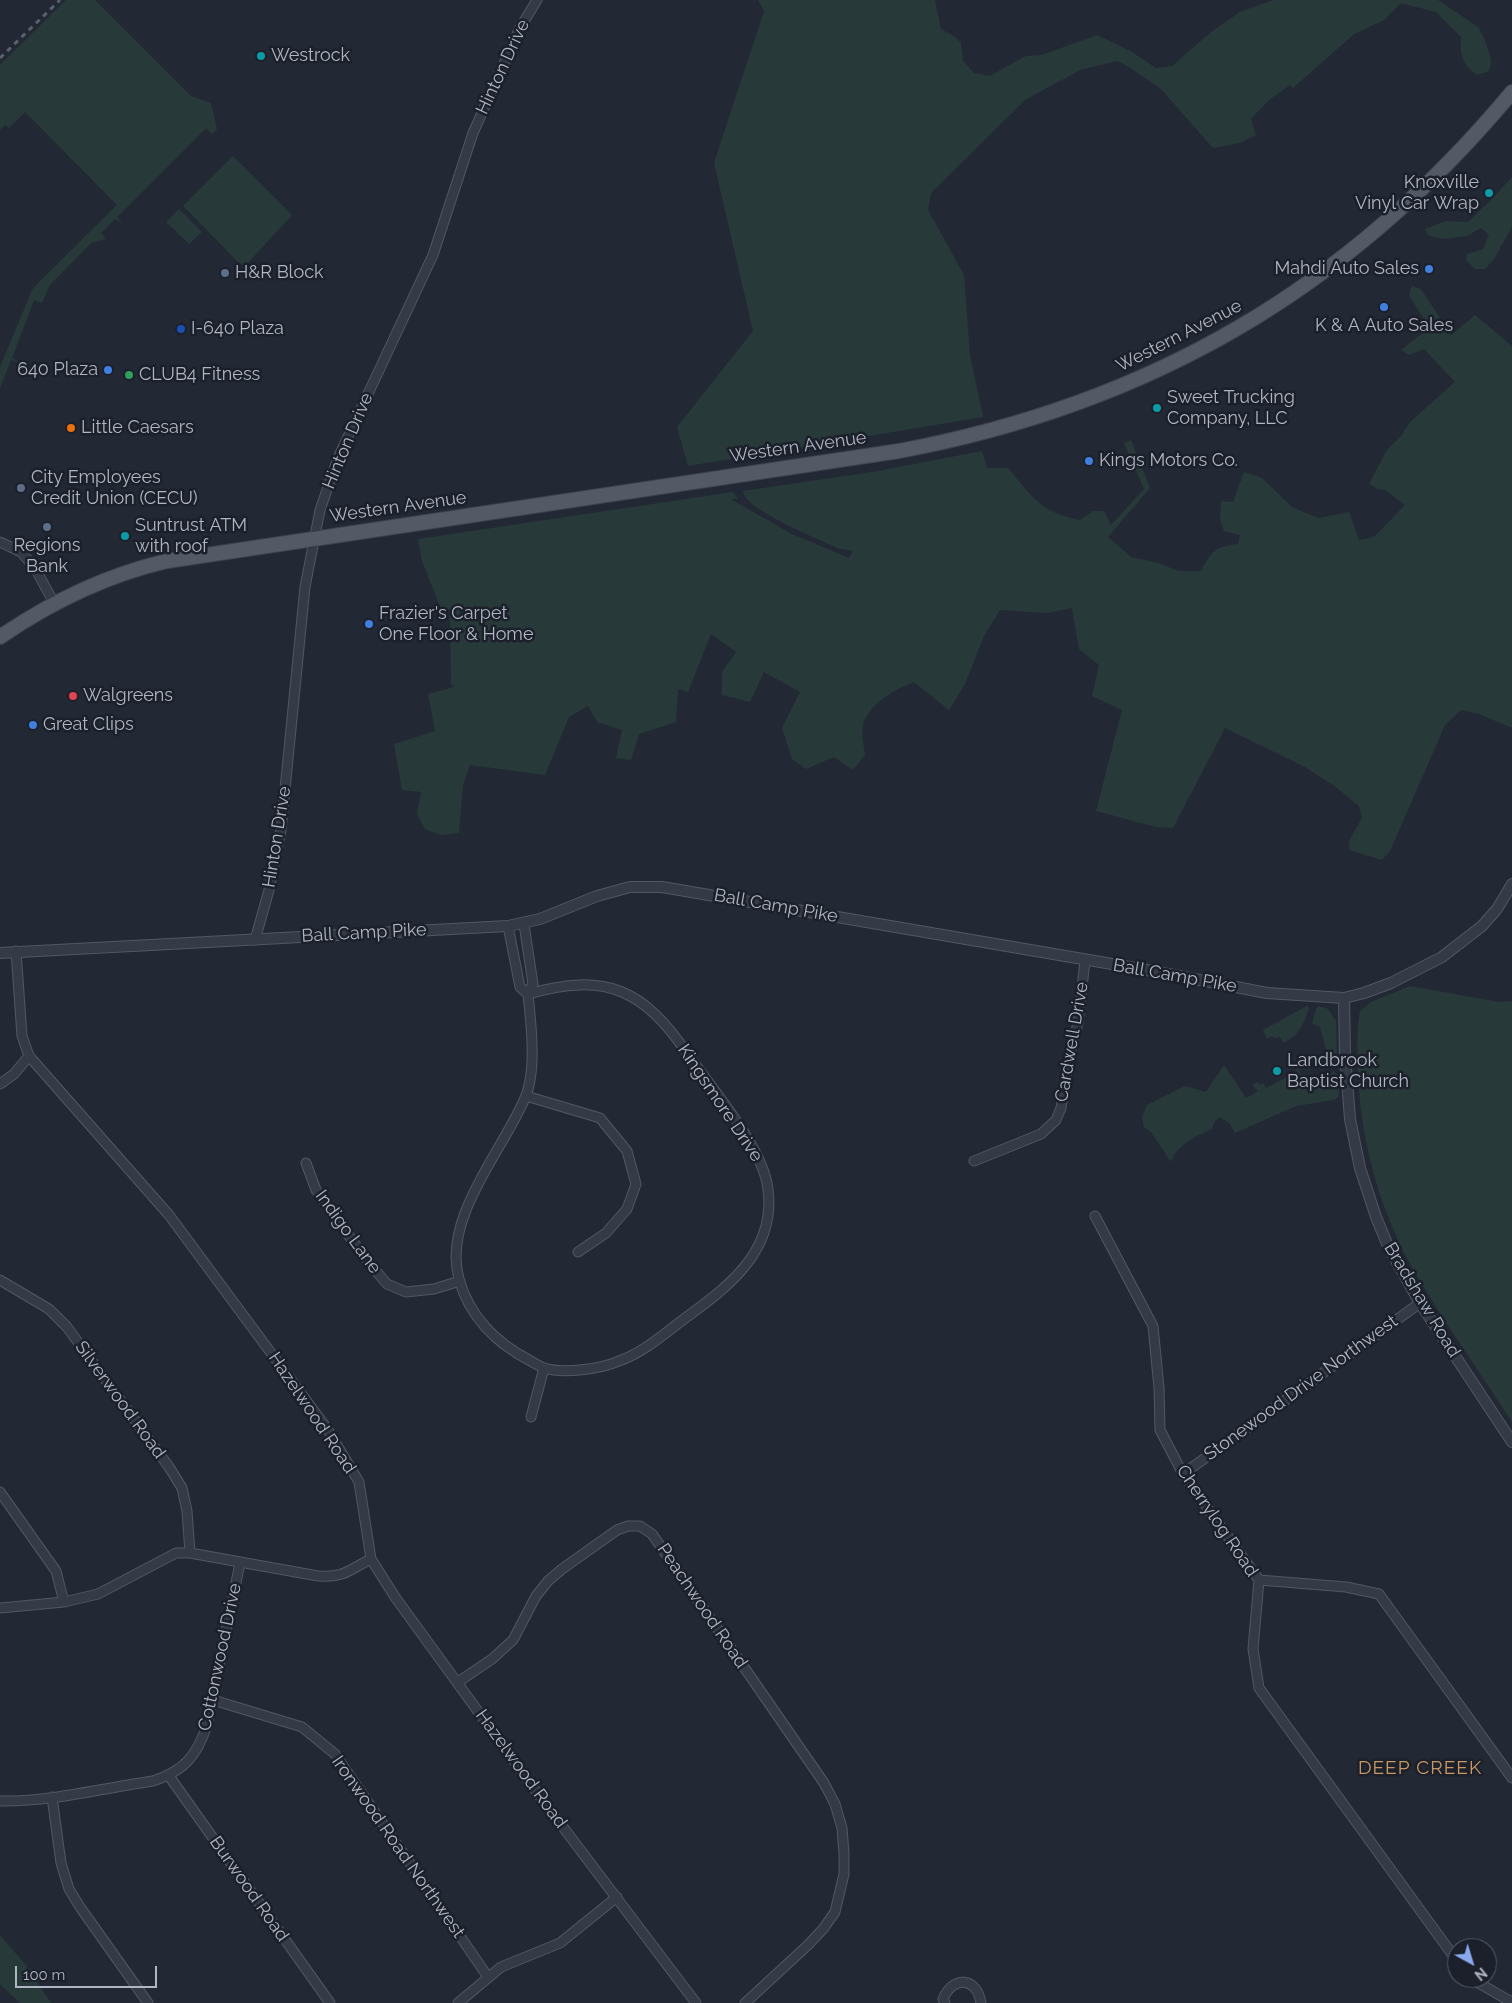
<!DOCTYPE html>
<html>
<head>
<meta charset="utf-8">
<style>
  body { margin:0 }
  #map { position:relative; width:1512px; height:2003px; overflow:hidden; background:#222935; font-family:Raleway,sans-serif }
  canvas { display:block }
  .north { position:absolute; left:1447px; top:1938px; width:50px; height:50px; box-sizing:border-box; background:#1b202a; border:1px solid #565c67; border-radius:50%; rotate:141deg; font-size:14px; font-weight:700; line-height:20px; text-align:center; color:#afb5c2 }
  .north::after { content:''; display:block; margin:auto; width:18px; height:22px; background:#89a9ee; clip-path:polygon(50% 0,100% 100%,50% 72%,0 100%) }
  .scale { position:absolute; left:15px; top:1966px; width:142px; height:22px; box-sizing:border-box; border:2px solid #afb5c2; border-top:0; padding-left:6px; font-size:15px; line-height:18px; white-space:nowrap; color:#afb5c2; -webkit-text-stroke:4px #1b202a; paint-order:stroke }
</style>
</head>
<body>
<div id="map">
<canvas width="1512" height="2003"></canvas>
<div class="north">N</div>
<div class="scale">100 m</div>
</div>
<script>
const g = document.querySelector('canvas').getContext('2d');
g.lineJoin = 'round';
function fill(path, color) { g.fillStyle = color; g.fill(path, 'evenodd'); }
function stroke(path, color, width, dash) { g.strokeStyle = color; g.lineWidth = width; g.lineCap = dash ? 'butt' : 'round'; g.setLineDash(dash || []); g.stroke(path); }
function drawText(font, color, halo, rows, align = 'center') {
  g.font = font + ' Raleway,sans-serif'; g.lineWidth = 5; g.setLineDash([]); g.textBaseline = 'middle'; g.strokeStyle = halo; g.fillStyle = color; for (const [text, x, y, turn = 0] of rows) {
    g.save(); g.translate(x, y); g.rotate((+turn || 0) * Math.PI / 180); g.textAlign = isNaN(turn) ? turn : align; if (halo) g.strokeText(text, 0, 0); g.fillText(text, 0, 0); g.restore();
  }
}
fill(new Path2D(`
  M66 0H95L191 96 211 103 217 129 212 134 206 128 117 217 123 224 115 219 101 233 106 239 91 243 50 285 42 303 34 300 12 358 19 362 11 360 0 388V367L32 290 39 282 117 205 25 112 9 128 5 125 0 130V65Z
  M758 0H935L941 29 954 36 961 43 963 61 974 73 990 76 1026 56 1042 55 1097 35 1132 52 1156 68 1172 66 1211 32 1240 12 1273 0H1438L1478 27 1484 38 1490 56 1491 64 1489 71 1477 75C1462 65 1460 53 1461 37L1436 12 1401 3 1384 20 1354 34 1293 88 1290 85 1269 100 1251 119 1256 135 1240 143 1213 148 1161 89 1129 67 1117 61 1080 70 1025 100 931 193 928 210 964 275 970 355 983 417 688 466 677 427 753 331 714 163 764 11Z
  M233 156 292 215 245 266 239 263 183 206Z
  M1512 177V227L1494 259 1485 269H1475L1466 260 1467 254 1483 249 1489 235 1481 228 1467 236 1443 239 1428 235 1425 229 1446 221 1468 222 1490 201Z
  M179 209 202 232 189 244 167 223V221Z
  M1412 286 1421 289 1451 335 1475 315 1512 346V728L1479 714 1461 710 1445 725 1390 851 1382 860 1349 850 1350 839 1362 818 1359 806 1337 788 1305 767 1225 728 1173 828 1156 827 1096 811 1122 710 1092 696 1099 665 1079 649 1072 608 1047 613 1000 610 984 636 965 684 949 710 914 682C894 690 871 702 863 724 861 732 864 746 865 755L853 770 834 757 806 769 792 759 782 728 800 692 764 672 750 702 722 695V672L736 652 711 634 688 692 678 689 676 722 639 734 631 760 616 758 622 730 597 722 588 706 569 717 545 775 470 765 463 785 459 833 440 835 425 829 417 814 421 792 402 790 394 744 435 731 428 694 454 687V685H451L450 610 441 609 422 561 418 539 733 492 738 499H732V500L792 534 849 558 853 551 840 549C823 541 743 509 743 491L872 472 982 451 987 468H1008C1033 497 1039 512 1080 520L1093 511H1104L1111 525 1144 489 1124 443 1131 440 1150 488 1108 537 1131 557 1158 563 1179 571H1201C1211 552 1214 547 1238 544L1240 535 1224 531 1220 519 1221 501 1233 502 1244 472 1262 478 1292 507 1306 513 1319 518 1349 512 1359 540 1374 537 1405 505 1385 490 1378 489 1369 484 1387 450 1402 435 1410 422 1455 382 1424 349 1409 355 1401 350 1429 328 1409 295Z
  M1410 986 1499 1002 1512 1001V1422C1478 1369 1440 1317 1409 1262 1378 1204 1360 1137 1358 1072 1358 1053 1356 1030 1360 1011L1371 1002Z
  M1307 1006 1309 1008C1304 1024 1299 1035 1284 1043L1280 1037 1275 1038 1272 1036 1267 1039 1263 1030Z
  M1319 1006 1328 1009 1336 1021 1337 1058 1334 1061H1329L1320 1027 1312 1023 1316 1009Z
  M1224 1065 1246 1098 1258 1091 1252 1085 1258 1082 1259 1085 1263 1083 1266 1088 1297 1072 1295 1066 1296 1065 1309 1088 1322 1080V1077L1325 1074 1334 1072 1338 1075 1339 1096 1334 1100 1296 1106 1235 1133 1230 1124 1220 1117 1215 1121 1212 1129C1196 1136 1176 1145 1171 1162L1151 1132 1144 1127 1142 1117 1147 1105 1185 1086 1206 1092Z
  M0 1935 25 1964 51 2003H20L0 1984Z`), '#28393a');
const minor = new Path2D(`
  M0 542 21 552 35 568 54 603
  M524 924 533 984 528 994C531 1024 537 1070 525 1098 502 1152 442 1218 459 1279 469 1316 496 1343 529 1360 534 1363 539 1366 544 1368 563 1374 601 1369 619 1361 645 1352 666 1332 688 1316 731 1285 776 1249 768 1189 763 1147 712 1089 687 1053 643 989 606 972 528 994
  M508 926 520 987 528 994
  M255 940 269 890 281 830 305 587 320 510 338 458 433 255 473 133 520 28 537 0
  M16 951 22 1036 29 1056 169 1215 328 1430 359 1482 371 1559 395 1597 538 1794 696 2003
  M0 1084 14 1074 29 1056
  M526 1096 600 1118 627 1151 636 1184 627 1209 606 1233 578 1252
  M974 1161 1041 1134 1056 1120 1061 1108 1069 1058 1078 1023 1085 961
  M306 1163 316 1190 365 1258 387 1284 406 1292 434 1289 460 1281
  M1095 1216 1153 1326 1159 1388 1160 1430 1183 1474 1259 1580 1253 1649 1259 1688 1457 1961
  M0 1280 49 1309 67 1327 169 1467 182 1488 187 1511 190 1553
  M531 1417 544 1368
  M1183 1474 1420 1303
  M0 1492 56 1571 64 1602
  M1259 1580 1346 1587 1379 1594 1512 1778
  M0 1608 64 1602 98 1594 176 1553H190L318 1576C344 1578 349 1570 371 1559
  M458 1682 492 1659 513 1640 536 1596 548 1581 562 1569 617 1530 628 1526H640L652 1534 824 1783 835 1804 842 1828 844 1854V1874L835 1912 823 1929 808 1945 745 2003
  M213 1700 302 1727 335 1754 488 1977
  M169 1776 330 2003
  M52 1797 61 1863 69 1889 80 1907 148 2003
  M0 1801C49 1802 105 1788 153 1781 184 1771 197 1756 207 1725L240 1563
  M1470 1978 1508 2000 1512 2001
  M458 2003 501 1967 560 1943 617 1897
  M945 2003 943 1999C953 1975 977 1977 981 2003`);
const tertiary = new Path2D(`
  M0 953 508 926 540 919 597 896 630 887H662L1153 971 1267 993 1344 998 1364 993 1391 983 1442 957 1482 926 1497 909 1512 884
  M1344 998 1345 1055 1350 1119 1360 1168 1376 1217 1388 1246 1420 1303 1512 1442`);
const primary = new Path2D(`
  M0 637C51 602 107 575 167 561L899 451C1150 404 1348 289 1512 92`);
stroke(minor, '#525863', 11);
stroke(tertiary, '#525863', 12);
stroke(primary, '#3e444f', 16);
stroke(minor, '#353b46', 9);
stroke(tertiary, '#353b46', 10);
stroke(primary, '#535a66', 14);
stroke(new Path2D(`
  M0 58 60 0`), '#59616f', 3, [5, 5]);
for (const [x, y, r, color] of [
  [261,56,5,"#0f9aa8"],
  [1489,193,5,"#0f9aa8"],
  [1429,269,5,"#3f7fe0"],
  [225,273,5,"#5c6f8a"],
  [1384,307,5,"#3f7fe0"],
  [181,329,5,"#1a4fb4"],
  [108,370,5,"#3f7fe0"],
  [129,375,5,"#2e9e5b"],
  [1157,408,5,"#0f9aa8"],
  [71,428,5,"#e8710a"],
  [1089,461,5,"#3f7fe0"],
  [21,488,5,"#5c6f8a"],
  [47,527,5,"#5c6f8a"],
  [125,536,5,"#0f9aa8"],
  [369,624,5,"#3f7fe0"],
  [73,696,5,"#e0444e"],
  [33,725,5,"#3f7fe0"],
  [1277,1071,5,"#0f9aa8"]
]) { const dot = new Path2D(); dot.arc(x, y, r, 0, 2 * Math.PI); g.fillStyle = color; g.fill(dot); stroke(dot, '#1b202a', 2); }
drawText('18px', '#afb5c2', '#1b202a', [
  ["Westrock",271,56],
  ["Knoxville",1479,183,"right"],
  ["Vinyl Car Wrap",1479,204,"right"],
  ["Mahdi Auto Sales",1419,269,"right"],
  ["H&R Block",235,273],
  ["K & A Auto Sales",1384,326,"center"],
  ["I-640 Plaza",191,329],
  ["640 Plaza",98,370,"right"],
  ["CLUB4 Fitness",139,375],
  ["Sweet Trucking",1167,398],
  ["Company, LLC",1167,419],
  ["Little Caesars",81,428],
  ["Kings Motors Co.",1099,461],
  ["City Employees",31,478],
  ["Credit Union (CECU)",31,499],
  ["Suntrust ATM",135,526],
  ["with roof",135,547],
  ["Regions",47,546,"center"],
  ["Bank",47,567,"center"],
  ["Frazier's Carpet",379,614],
  ["One Floor & Home",379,635],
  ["Walgreens",83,696],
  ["Great Clips",43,725],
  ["Landbrook",1287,1061],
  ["Baptist Church",1287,1082]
], 'left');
drawText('18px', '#afb5c2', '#1b202a', [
  ["Hinton Drive",503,67,-65],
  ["Western Avenue",1179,336,-27],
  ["Hinton Drive",348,441,-67],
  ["Western Avenue",798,447,-8],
  ["Western Avenue",398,507,-8],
  ["Hinton Drive",277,837,-81],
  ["Ball Camp Pike",776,906,10],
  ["Ball Camp Pike",364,933,-3],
  ["Ball Camp Pike",1175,976,10],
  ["Cardwell Drive",1072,1042,-80],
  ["Kingsmore Drive",720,1103,56],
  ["Indigo Lane",348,1232,54],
  ["Bradshaw Road",1422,1300,59],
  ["Stonewood Drive Northwest",1301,1388,-36],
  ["Silverwood Road",120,1400,54],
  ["Hazelwood Road",312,1413,56],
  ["Cherrylog Road",1217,1521,56],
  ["Peachwood Road",702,1606,56],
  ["Cottonwood Drive",220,1657,-78],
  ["Hazelwood Road",521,1769,54],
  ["Ironwood Road Northwest",398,1847,55],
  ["Burwood Road",249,1889,55]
]);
g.letterSpacing = '1px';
drawText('19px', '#c99764', '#1b202a', [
  ["DEEP CREEK",1420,1768]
]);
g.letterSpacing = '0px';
</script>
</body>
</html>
